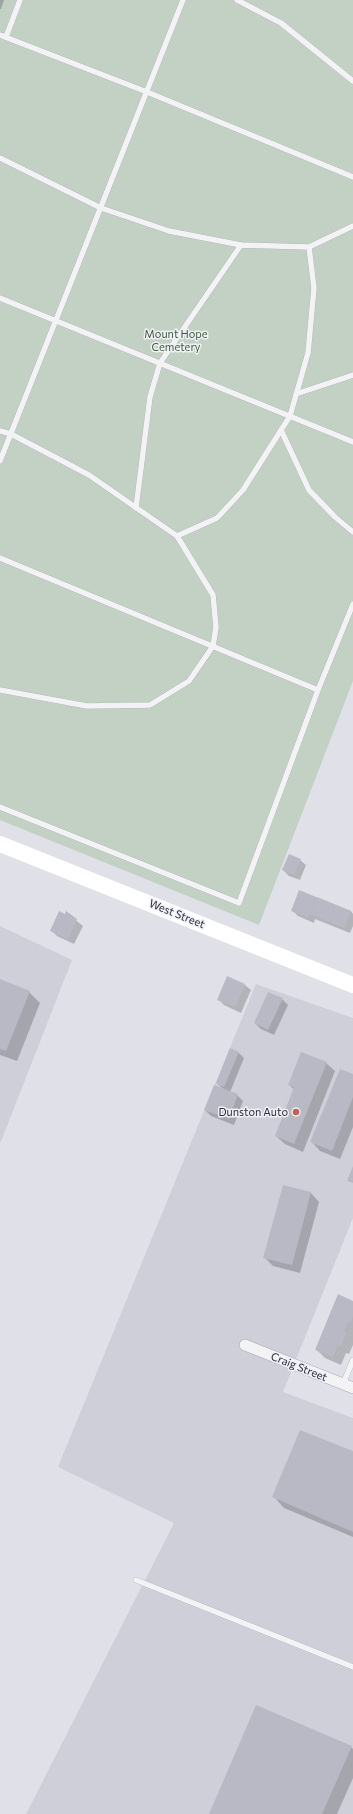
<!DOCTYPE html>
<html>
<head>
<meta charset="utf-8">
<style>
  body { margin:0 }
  canvas { display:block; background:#e0e1e8 }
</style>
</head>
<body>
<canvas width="353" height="1814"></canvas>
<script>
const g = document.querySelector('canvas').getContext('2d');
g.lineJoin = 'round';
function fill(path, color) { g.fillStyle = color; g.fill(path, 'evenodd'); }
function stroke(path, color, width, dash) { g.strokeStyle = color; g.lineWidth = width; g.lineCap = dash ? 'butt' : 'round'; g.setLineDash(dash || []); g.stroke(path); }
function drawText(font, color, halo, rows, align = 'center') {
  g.font = font + ' Commissioner,sans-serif'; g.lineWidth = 3; g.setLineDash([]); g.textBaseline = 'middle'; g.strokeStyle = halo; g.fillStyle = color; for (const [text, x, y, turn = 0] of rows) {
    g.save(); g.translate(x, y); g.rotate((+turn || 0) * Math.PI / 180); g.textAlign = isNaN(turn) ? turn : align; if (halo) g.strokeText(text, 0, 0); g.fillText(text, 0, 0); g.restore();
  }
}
fill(new Path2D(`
  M0 926 72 960 0 1144Z
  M256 984 353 1018V1218L283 1392 353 1418V1814H26L174 1523 58 1467Z`), '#cfcfd9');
fill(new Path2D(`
  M0 0H353V681L259 925 0 820Z`), '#c2d1c3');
fill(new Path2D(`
  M0 0H4L1 9H0Z
  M300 860 306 865 300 880 289 876 283 870Z
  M300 891 351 911 353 914V926L350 933 315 919 314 923 298 916 292 910Z
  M67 913 83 926 74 944 57 936 51 930Z
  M0 980 29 992 40 1003 17 1061 0 1055Z
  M245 985 251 990 241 1013 224 1005 218 999Z
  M282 999 288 1005 274 1035 261 1029 255 1023Z
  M238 1052 244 1058 230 1092 237 1095 243 1101 234 1125 211 1116 205 1110 224 1090 217 1083Z
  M326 1063 335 1071 303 1152 285 1144 276 1136 294 1090 289 1084Z
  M353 1075V1127L340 1159 320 1151 312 1142Z
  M284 1186 311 1193 319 1202 300 1273 273 1266 264 1257Z
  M353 1302V1345L349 1354 346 1353 341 1365 325 1358 316 1349Z
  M353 1453V1537L284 1508 274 1497Z
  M351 1747 353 1749V1778L337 1814H210Z`), '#0003');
fill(new Path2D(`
  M289 854 301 859 294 875 282 870Z
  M299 890 316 897 308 918 291 911Z
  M317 897 351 911 344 928 310 914Z
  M59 911 65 914 66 911 77 919 68 939 50 931Z
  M227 976 245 984 235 1007 217 1000Z
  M0 979 30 991 6 1051 0 1049Z
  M268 992 283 998 268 1030 254 1023Z
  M230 1048 239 1052 224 1087 216 1083Z
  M301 1052 327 1062 294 1144 275 1136 294 1087 288 1085Z
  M340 1069 353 1074V1097L332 1151 310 1142Z
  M214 1085 238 1094 229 1119 204 1110Z
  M353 1166V1183L347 1181Z
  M283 1185 311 1192 292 1265 263 1258Z
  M338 1294 353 1301V1316L350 1323 348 1322 344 1331 347 1332 341 1346 338 1345 333 1357 315 1350Z
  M300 1430 353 1451V1532L272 1497Z
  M256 1705 352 1746 322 1814H209Z`), '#b8b9c4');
const service = new Path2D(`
  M237 0 281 23 353 81
  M0 35 147 92 353 177
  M6 37 20 0
  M0 158 101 208 169 231 241 245 309 247 353 226
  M0 298 353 442
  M296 394 353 375
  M281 430 309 490 335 517 353 532
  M0 431 11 434 89 475 177 536 213 595 216 627 213 646 189 681 150 705 87 706 0 690
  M0 461 183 0
  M136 508 150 397 160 363 241 245
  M177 536 217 518 243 490 290 416 308 353 314 288 309 247
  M0 558 318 690
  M0 807 239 903 318 690 353 604
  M343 1384 353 1360
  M136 1580 353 1667`);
const minor = new Path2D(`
  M245 1345 353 1388`);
stroke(service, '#a6a7b2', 6);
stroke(minor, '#a6a7b2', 12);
stroke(service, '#f3f3f6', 5.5);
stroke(minor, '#f3f3f6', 11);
stroke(new Path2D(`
  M0 844 353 985`), '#fff', 16);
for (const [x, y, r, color] of [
  [296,1112,4,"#c16251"]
]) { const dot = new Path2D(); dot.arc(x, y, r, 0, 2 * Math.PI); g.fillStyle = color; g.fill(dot); stroke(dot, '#f0f0f5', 1.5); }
drawText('11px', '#39583d', '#f0f0f5', [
  ["Mount Hope",176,334],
  ["Cemetery",176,347]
]);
drawText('11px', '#2a2b3e', '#f0f0f5', [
  ["West Street",177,914,22],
  ["Craig Street",299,1367,22]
]);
drawText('11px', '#2a2b3e', '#f0f0f5', [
  ["Dunston Auto",288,1112]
], 'right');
</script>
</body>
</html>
